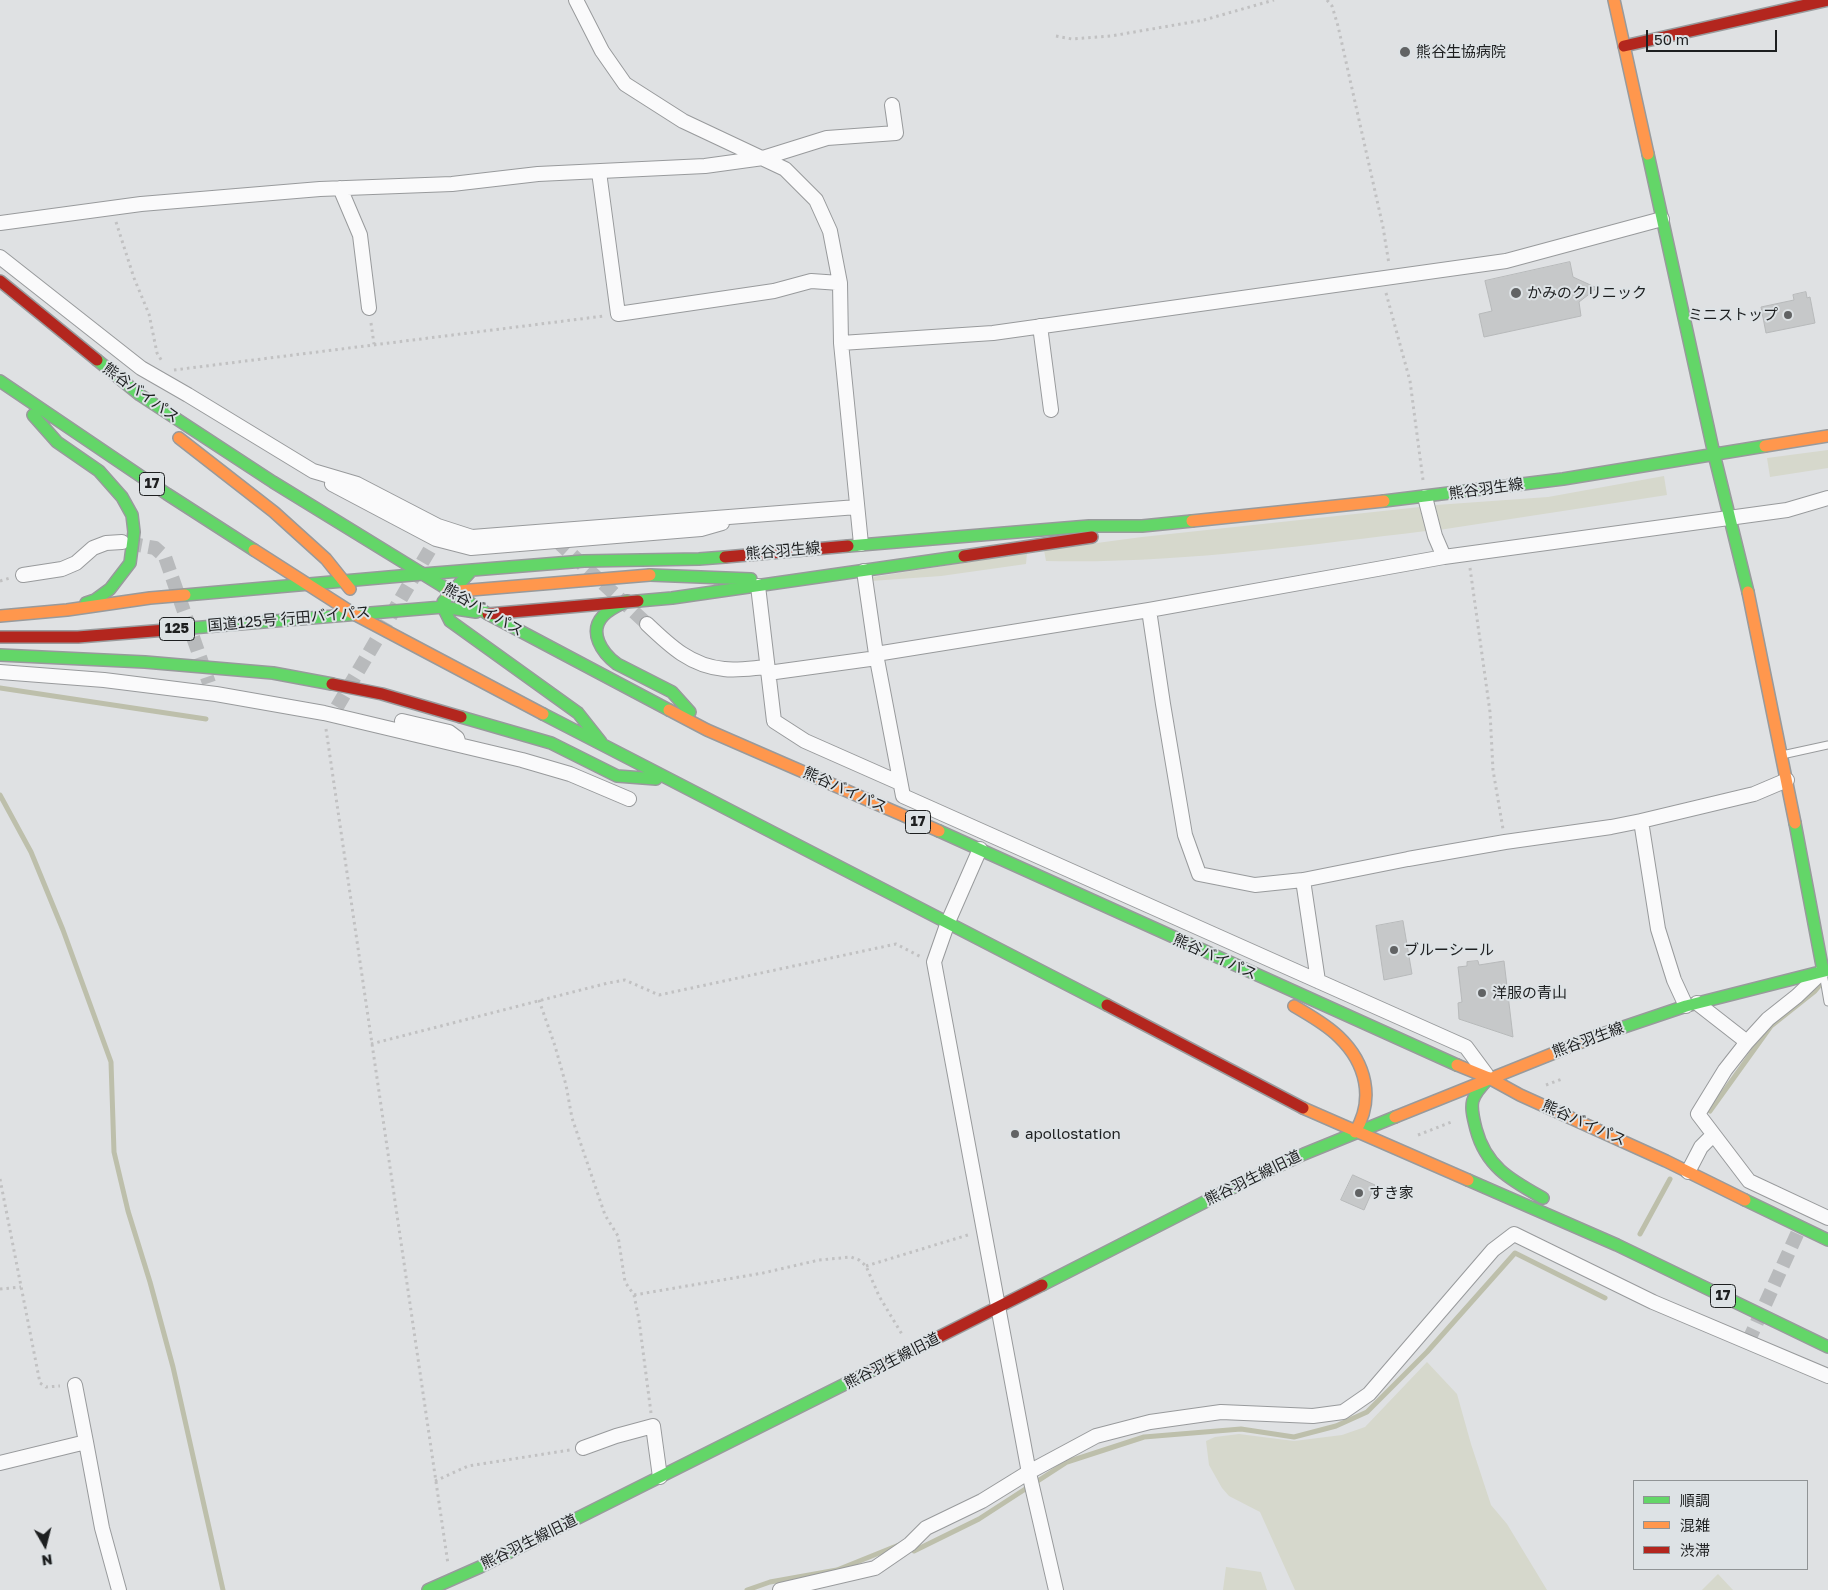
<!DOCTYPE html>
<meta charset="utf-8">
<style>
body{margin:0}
#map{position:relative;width:1828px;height:1590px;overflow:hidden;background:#dfe1e3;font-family:"Golos Text","Noto Sans JP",sans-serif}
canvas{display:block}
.legend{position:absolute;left:1633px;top:1480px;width:175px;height:90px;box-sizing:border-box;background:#dde2e5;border:1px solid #909496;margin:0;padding:6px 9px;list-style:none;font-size:15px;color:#1d1f20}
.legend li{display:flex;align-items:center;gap:10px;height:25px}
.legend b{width:25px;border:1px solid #909496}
.north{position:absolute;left:20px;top:1520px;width:50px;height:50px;-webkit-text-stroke:4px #dde2e5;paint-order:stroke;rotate:172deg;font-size:14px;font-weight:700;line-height:20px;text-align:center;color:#1d1f20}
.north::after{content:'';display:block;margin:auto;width:18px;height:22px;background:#1d1f20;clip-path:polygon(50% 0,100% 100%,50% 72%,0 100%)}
.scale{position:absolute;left:1646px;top:30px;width:131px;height:22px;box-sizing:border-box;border:2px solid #1d1f20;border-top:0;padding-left:6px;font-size:15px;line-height:18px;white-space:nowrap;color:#1d1f20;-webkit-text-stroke:4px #dde2e5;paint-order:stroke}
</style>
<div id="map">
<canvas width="1828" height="1590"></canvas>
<ul class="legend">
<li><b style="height:6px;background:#63d668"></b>順調</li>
<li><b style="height:6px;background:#ff974d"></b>混雑</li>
<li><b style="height:6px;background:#b3261e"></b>渋滞</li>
</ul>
<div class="north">N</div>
<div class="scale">50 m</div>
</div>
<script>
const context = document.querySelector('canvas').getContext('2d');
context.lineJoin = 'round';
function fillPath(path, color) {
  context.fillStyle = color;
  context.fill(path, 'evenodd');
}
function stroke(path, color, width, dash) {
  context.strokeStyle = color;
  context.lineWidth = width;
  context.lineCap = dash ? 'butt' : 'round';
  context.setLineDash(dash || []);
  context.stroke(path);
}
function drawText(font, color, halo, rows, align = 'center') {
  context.font = font + ' "Golos Text","Noto Sans JP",sans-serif';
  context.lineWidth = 4;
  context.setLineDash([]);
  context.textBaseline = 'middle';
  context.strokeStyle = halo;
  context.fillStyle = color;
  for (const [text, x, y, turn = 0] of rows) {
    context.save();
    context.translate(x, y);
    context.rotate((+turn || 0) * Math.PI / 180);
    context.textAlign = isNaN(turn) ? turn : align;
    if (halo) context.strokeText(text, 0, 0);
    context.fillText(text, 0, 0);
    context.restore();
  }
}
fillPath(new Path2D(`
 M1828 450V468L1770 477 1767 458Z
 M1664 476 1667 495 1439 530 1434 507 1436 505 1548 497Z
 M1420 507 1426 531C1300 546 1173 564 1046 561L1044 550 1142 537Z
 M1027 553 1026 564 941 576 871 581 873 577Z
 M1427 1362 1457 1394 1471 1444 1491 1505 1507 1524 1547 1590H1295L1260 1512 1229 1496 1222 1488 1209 1465 1206 1441 1215 1437 1239 1434 1294 1441 1342 1435 1365 1427Z
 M1226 1567 1261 1572 1267 1590H1223Z
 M1718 1574 1733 1590H1702Z`), '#d6d8cc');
stroke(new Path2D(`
 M0 688 206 719
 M0 795 31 852 63 930 111 1062 114 1152 128 1211 150 1282 173 1367 223 1590
 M1710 1111 1771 1026 1815 991 1825 979
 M1640 1234 1670 1179
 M911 1546 914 1551 979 1519 1067 1462 1144 1437 1241 1429 1294 1437 1336 1426 1367 1412 1427 1352 1515 1253 1605 1298
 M747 1590 770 1582 837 1570 899 1545`), '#bdbfab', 5);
const building = new Path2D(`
 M1570 262 1573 277 1597 288 1579 302 1581 316 1484 337 1479 314 1492 311 1485 281Z
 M1806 292 1807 298 1810 297 1815 323 1766 333 1761 307 1794 300 1793 295Z
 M1403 921 1412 974 1384 980 1376 926Z
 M1478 961 1479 965 1504 961 1513 1037 1459 1019 1458 1003 1462 1002 1458 967 1467 966V962Z
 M1353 1175 1375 1185 1364 1210 1341 1200Z`);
fillPath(building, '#c6c8c9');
stroke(building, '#b7b9ba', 1);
stroke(new Path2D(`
 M557 541 647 624
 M128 543 155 548 165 557 209 683
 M337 707 436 539
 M1748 1342 1803 1221`), '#b8babc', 14, [14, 7]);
const lane = new Path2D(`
 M1782 755 1828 745
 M1823 973 1828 1002`);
const street = new Path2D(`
 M576 0 602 51 625 84 683 121 785 169 816 200 830 231 840 283 841 343 861 544
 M599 172 618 314 774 291 811 281 840 283
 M340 188 360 235 369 308
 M0 223 141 204 320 189 452 184 538 174 705 166 763 158 827 138 896 133 892 105
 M0 257 141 368 188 395 313 471 357 484 438 526 472 537 857 507
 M1040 326 1051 410
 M841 343 993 333 1506 261 1662 219
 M332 484 436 539 471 548 701 529 722 523
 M1425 497 1435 536 1444 557
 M864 571 876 654 903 796 1466 1047 1486 1074
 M23 575 62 569 76 563 93 548 106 543 122 542
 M758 586 774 721 805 741 900 783
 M1149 610 1163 704 1185 835 1199 874 1255 885 1303 880 1408 859 1505 842 1611 827 1641 821
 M647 624C670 646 691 666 724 669 737 671 753 668 767 667
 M876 654 1149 610 1444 557 1787 510 1828 498
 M0 672 104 680 216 694 324 713 522 760 570 774 629 799
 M768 673 877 658
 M402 721 449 732 457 738 459 744
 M980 849 948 922 934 962 1029 1473 1056 1590
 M1303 880 1318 981
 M1822 972 1797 996 1768 1019 1747 1042 1725 1070 1698 1114 1749 1181 1828 1218
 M1697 1003 1747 1042
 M1686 1006 1674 980 1658 929 1641 821 1754 794 1787 780
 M1688 1172 1701 1147 1713 1135
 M75 1385 86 1442
 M583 1448 616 1436 653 1426 660 1477
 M0 1463 86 1442 102 1528 119 1590
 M780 1590 875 1568 910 1544 926 1528 982 1501 1029 1472 1096 1436 1150 1422 1221 1412 1313 1416 1343 1412 1369 1394 1493 1250 1514 1234 1653 1302 1828 1376`);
const fast = new Path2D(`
 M1648 154 1714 454 1748 592
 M97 360 140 395 273 482 488 614 669 710
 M0 381 167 494 254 550
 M33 415 57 442 99 471 122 497 132 515 134 532 130 563 110 589 95 600 86 603
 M1384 501 1563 479 1765 446
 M848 546 1089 526H1142L1192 521
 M471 571 443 602V607L450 621 578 713 601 742
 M423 574 584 561 699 559 725 557
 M650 575 751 579
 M185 595 423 574
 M627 601C619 605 609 609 603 616 588 632 602 653 617 664L672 692 690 712
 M638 601 672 598 964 556
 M179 629 443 607 476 612
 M0 655 145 662 273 673 332 684
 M543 714 1107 1005
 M461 717 551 743 617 776 656 779
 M1795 823 1823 971
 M939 831 1457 1065
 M1594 1037 1686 1006 1828 970
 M1489 1078C1470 1098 1469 1102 1476 1129 1486 1167 1511 1180 1543 1198
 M1468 1180 1617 1245 1828 1347
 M1745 1200 1828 1240
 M1042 1285 1234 1187 1304 1154 1395 1117
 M428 1590 480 1567 875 1369`);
const slow = new Path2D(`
 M1614 0 1648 154
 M179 438 274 512 326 559 350 589
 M1765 446 1828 436
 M1192 521 1384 501
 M254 550 354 614 543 714
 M447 592 650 575
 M1748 592 1795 823
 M0 616 67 610 150 598 185 595
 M669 710 707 730 939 831
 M1294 1006C1309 1015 1326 1024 1339 1037 1366 1063 1375 1099 1355 1132
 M1457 1065 1489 1078 1520 1095 1666 1161 1745 1200
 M1303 1108 1468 1180
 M1395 1117 1594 1037`);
const jam = new Path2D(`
 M1624 46 1828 0
 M0 281 97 360
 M964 556 1092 537
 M725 557 848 546
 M488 614 638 601
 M0 637H78L179 629
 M332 684 382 694 461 717
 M1107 1005 1303 1108
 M875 1369 1042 1285`);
stroke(lane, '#989a9c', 9);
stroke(street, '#989a9c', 16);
stroke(fast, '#989a9c', 14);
stroke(slow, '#989a9c', 14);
stroke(jam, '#989a9c', 14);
stroke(new Path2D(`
 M1327 0 1332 6 1338 26 1383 227 1389 264
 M1056 36 1072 39 1111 36 1204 20 1274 0
 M116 222 134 278 149 314 157 353 163 363
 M1386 293 1410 381 1423 480
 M371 323 374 344
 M174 370 604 316
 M1470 568 1490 712 1493 770 1503 829
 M0 581 10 578
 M326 729 448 1564
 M539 1000 555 1046 566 1085 572 1118 605 1215 618 1236 625 1282 634 1295 639 1320 651 1413
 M371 1044 608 983 625 980 659 995 896 944 921 957
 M1546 1085 1562 1079
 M1418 1135 1454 1121
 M0 1179 40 1383 46 1387 60 1386
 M866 1266 971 1234
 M0 1289 21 1287
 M634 1295 763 1273 819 1260 851 1257 859 1260 866 1266 879 1296 903 1336
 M435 1481 468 1466 570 1450`), '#c1c1c2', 3, [2.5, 4]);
stroke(lane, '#fafafb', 7);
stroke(street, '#fafafb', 14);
stroke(fast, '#63d668', 11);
stroke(slow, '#ff974d', 11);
stroke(jam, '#b3261e', 11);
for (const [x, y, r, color] of [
 [1405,52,6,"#616364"],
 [1516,293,6,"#616364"],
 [1788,315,5,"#616364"],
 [1394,950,5,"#616364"],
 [1482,993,5,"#616364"],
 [1015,1134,5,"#616364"],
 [1359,1193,5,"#616364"]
]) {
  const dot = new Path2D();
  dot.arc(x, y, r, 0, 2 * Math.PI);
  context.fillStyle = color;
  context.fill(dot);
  stroke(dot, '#dde2e5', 2);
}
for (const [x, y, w] of [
 [152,484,25],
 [177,629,35],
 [918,822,25],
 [1723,1296,25]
]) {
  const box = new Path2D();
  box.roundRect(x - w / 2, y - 11.5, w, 23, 4);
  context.fillStyle = '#dde2e5';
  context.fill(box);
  stroke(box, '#1d1f20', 1);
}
drawText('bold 14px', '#1d1f20', null, [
 ["17",152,484],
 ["125",177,629],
 ["17",918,822],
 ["17",1723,1296]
]);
drawText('15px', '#1d1f20', '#dde2e5', [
 ["熊谷生協病院",1416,52],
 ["かみのクリニック",1527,293],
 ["ミニストップ",1778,315,"right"],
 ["ブルーシール",1404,950],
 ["洋服の青山",1492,993],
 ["apollostation",1025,1134],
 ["すき家",1369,1193]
], 'left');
drawText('15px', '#1d1f20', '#dde2e5', [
 ["熊谷バイパス",141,393,36],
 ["熊谷羽生線",1486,489,-8],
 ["熊谷羽生線",783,551,-5],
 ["熊谷バイパス",483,610,30],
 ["国道125号 行田バイパス",289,619,-5],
 ["熊谷バイパス",845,790,24],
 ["熊谷バイパス",1215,957,24],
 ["熊谷羽生線",1588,1040,-20],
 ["熊谷バイパス",1584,1123,24],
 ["熊谷羽生線旧道",1253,1178,-26],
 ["熊谷羽生線旧道",892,1361,-27],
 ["熊谷羽生線旧道",529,1542,-26]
]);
</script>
